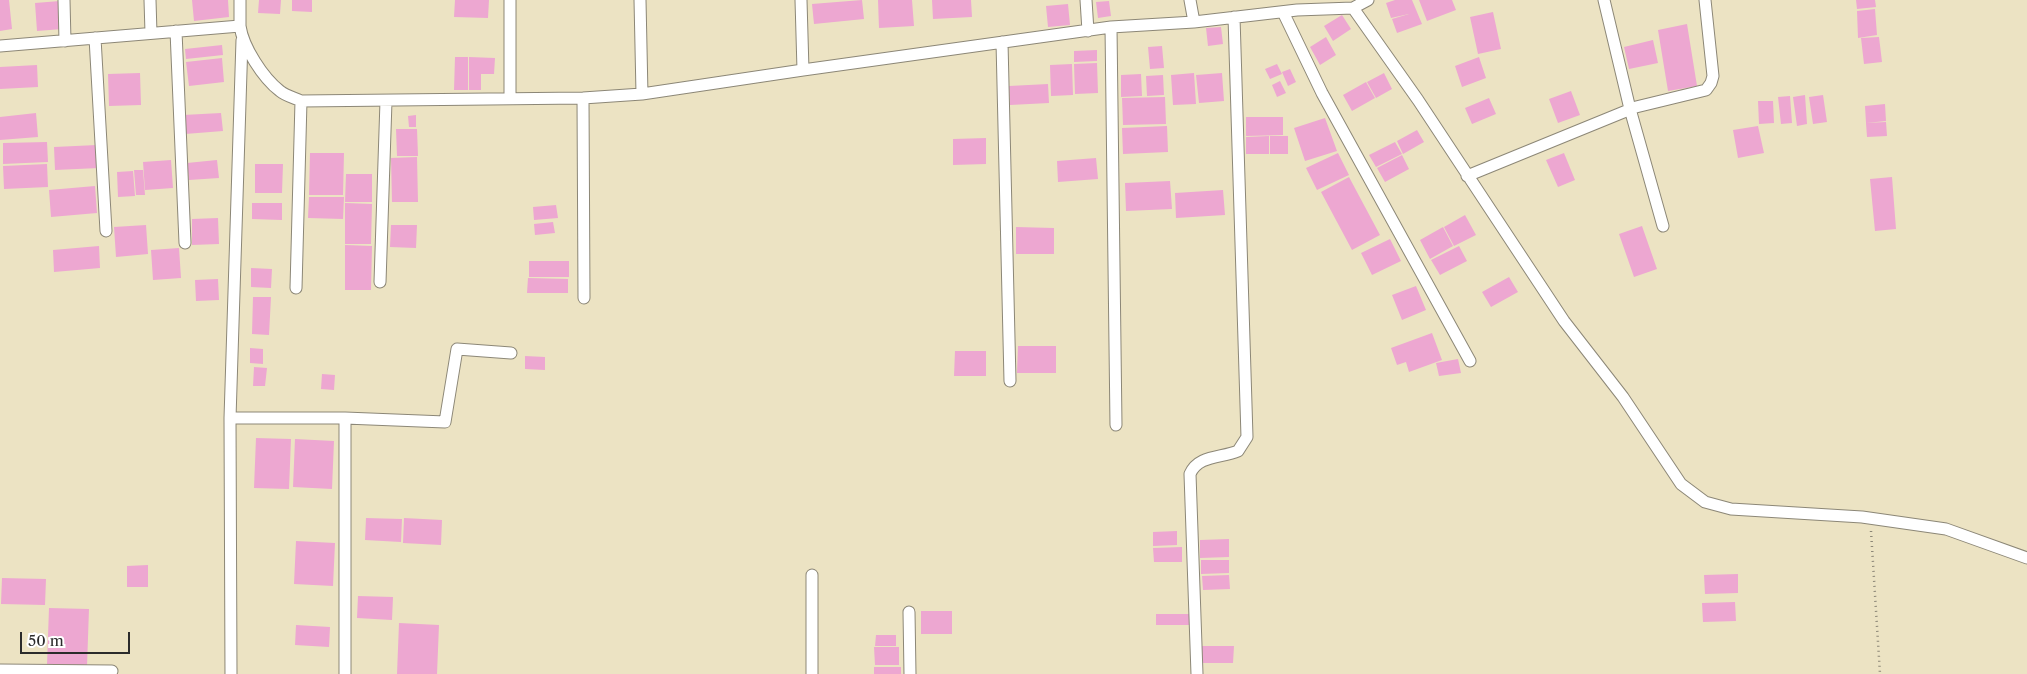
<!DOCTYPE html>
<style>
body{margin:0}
#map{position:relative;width:2027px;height:674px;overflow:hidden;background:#ece3c3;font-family:"Libre Caslon Text",serif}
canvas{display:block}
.scale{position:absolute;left:20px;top:632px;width:110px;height:22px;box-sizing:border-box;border:2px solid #2b2b2b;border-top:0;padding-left:6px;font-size:15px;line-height:18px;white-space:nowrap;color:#2b2b2b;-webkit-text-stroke:4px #fff;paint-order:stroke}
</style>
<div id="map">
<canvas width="2027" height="674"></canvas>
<div class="scale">50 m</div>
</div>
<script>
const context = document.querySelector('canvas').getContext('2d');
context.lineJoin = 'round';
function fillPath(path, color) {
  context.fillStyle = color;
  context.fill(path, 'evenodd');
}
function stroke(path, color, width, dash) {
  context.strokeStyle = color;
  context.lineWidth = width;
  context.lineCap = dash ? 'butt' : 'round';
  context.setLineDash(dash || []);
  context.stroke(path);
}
fillPath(new Path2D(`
 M0 0H9L12 29 0 31Z
 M192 0H228L229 17 194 21Z
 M259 0H281L280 14 258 13Z
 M292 0H312V12L292 11Z
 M455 0H489L488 18 454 17Z
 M862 0 864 19 814 24 812 4Z
 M878 0H912L914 26 879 28Z
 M932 0H971L972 17 933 19Z
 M1395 0H1412L1422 24 1397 33 1392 19 1409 14 1391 18 1386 3Z
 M1419 0H1452L1456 10 1427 21Z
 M1856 0H1875L1876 7 1857 9Z
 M60 1 62 29 37 31 35 3Z
 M1109 1 1111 16 1098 18 1096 2Z
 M1068 4 1070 25 1048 27 1046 6Z
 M1875 9 1877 35 1858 38 1857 11Z
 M1493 12 1501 49 1478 54 1470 17Z
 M1342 15 1351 29 1333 41 1324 26Z
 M1687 24 1697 86 1668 91 1658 30Z
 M1221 27 1223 44 1208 46 1206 28Z
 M1326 37 1336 55 1320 65 1310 47Z
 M1879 37 1882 62 1864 64 1861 38Z
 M1653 40 1658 63 1629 69 1624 47Z
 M222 45 223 55 186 59 185 49Z
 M1162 46 1164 68 1150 69 1148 47Z
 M1097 50V61L1074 62V51Z
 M455 57H468V90H454Z
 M469 57 495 58 494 74H481V90H469Z
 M1479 57 1486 78 1462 87 1455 66Z
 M222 58 224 82 189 86 186 62Z
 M1097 63 1098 93 1075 94 1074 64Z
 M1072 64 1073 95 1051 96 1050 65Z
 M1277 64 1282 74 1270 79 1265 69Z
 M37 65 38 87 0 89V67Z
 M1290 69 1296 82 1288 86 1282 72Z
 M140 73 141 105 109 106 108 74Z
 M1194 73 1196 104 1173 105 1171 75Z
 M1222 73 1224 101 1199 103 1196 75Z
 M1384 73 1392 89 1376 98 1367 82Z
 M1141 74 1142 96 1121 97V75Z
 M1163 75 1164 95 1147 96 1146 76Z
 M1280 81 1286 93 1277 97 1272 85Z
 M1366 82 1375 98 1352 111 1343 95Z
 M1048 84 1049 103 1010 105 1009 86Z
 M1571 91 1580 115 1558 123 1549 99Z
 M1805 95 1807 124 1797 126 1793 97Z
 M1823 95 1827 122 1813 124 1809 97Z
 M1790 96 1792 123 1781 124 1778 97Z
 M1165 97 1166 124 1123 125 1122 98Z
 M1489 98 1496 114 1472 124 1465 108Z
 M1758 101H1773L1774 123 1759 124Z
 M1885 104 1886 121 1866 123 1865 106Z
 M36 113 38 137 0 140V117Z
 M221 113 223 131 185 134 183 115Z
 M416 115V127H409L408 116Z
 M1246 117H1283V135L1246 136Z
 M1325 118 1337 151 1305 161 1294 128Z
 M1886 122 1887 136 1867 137 1866 123Z
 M1167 126 1168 152 1123 154 1122 128Z
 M1758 126 1764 153 1738 158 1733 130Z
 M396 129H417L418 156H397Z
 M1417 130 1424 142 1403 154 1397 141Z
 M1269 136V154H1246V137Z
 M1270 136H1288V154H1270Z
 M986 138V164L953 165V139Z
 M47 142 48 162 3 164V143Z
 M1395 142 1402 154 1376 167 1369 155Z
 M97 145 99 168 55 170 54 147Z
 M310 153H344L343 195H309Z
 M1338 153 1349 175 1317 190 1306 168Z
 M1564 153 1575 180 1558 187 1546 160Z
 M1402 155 1409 169 1385 182 1377 168Z
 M417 157 418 202H392L391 158Z
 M1096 158 1098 179 1058 182 1057 161Z
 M171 160 173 188 145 190 143 162Z
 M217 160 219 178 189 180 187 163Z
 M47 164 48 187 4 189 3 166Z
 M255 164H283L282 193H255Z
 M134 170H143L145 195H136Z
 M133 171 135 196 118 197 117 172Z
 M346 174H372V202H345Z
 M1349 177 1380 235 1352 250 1321 192Z
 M1892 177 1896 229 1875 231 1870 179Z
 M1170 181 1172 209 1126 211 1125 183Z
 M95 186 97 213 51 217 49 190Z
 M1223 190 1225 215 1176 218 1175 193Z
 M309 197H344L343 219 308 218Z
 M252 203H282V220L252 219Z
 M345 203 372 204 371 244H345Z
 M556 205 558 218 534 220 533 207Z
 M1465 215 1476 235 1454 246 1444 227Z
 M218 218 219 244 192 245V219Z
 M553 222 555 233 535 235 534 224Z
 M146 225 148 254 116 257 114 227Z
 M391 225H417L416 248 390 247Z
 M1642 226 1657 269 1634 277 1619 234Z
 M1016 227 1054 228V254H1016Z
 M1443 227 1453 246 1430 259 1420 240Z
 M1390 239 1401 261 1372 275 1361 253Z
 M345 245 372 246 371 290H345Z
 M99 246 100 268 54 272 53 250Z
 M1459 246 1467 261 1440 275 1431 260Z
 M179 248 181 278 153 280 151 250Z
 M529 261H569V277H529Z
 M251 268 272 269 271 288 251 287Z
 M1509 277 1518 292 1491 307 1482 292Z
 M528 278 568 279V293H527Z
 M218 279 219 300 196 301 195 280Z
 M1416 286 1426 310 1402 320 1392 295Z
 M253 297H271L269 335 252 334Z
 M1432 333 1442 360 1409 372 1406 362 1397 365 1391 348Z
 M1018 346H1056V373H1017Z
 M250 348 263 349V364L250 363Z
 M955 351H986V376H954Z
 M525 356 545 357V370L525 369Z
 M1458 359 1461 373 1439 376 1436 363Z
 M254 367 267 368 265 386H253Z
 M322 374 335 375 334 390 321 389Z
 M256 438 291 439 289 489 254 488Z
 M295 439 334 441 332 489 293 487Z
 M366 518 402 519 401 542 365 540Z
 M404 518 442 520 441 545 403 543Z
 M1177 531V545L1153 546V532Z
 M1229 539V557L1200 558V540Z
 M296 541 335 543 333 586 294 584Z
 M1182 547V562H1154L1153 548Z
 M1201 560H1229V573L1201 574Z
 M148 565V587H127V566Z
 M1738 574V593L1705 594 1704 575Z
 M1229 575 1230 589 1203 590 1202 576Z
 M2 578 46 579 45 605 1 604Z
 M358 596 393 597 392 620 357 618Z
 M1735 602 1736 621 1703 622 1702 603Z
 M49 608 89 609 87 666 47 665Z
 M921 611H952V634H921Z
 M1156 614H1190V625H1156Z
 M399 623 439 625 437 674H397Z
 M296 625 330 627 329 647 295 645Z
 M876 635H896V646H875Z
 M1202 646H1234L1233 663H1202Z
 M874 647H899V665H875Z
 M874 667H901V674H874Z`), '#eda7d1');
const minor = new Path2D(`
 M64 0 65 41
 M150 0 151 33
 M640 0 642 94
 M801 0 803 70
 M1086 0 1088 31
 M1190 0 1194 22
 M1604 0 1630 109 1663 226
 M1353 8 1368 0
 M1283 12 1322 93 1470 361
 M240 26V0
 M1111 27 1116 425
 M176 31 185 243
 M95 38 106 231
 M1002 42 1010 381
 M0 46 240 26C243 47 263 78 280 91 286 96 295 98 301 101L583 98 642 94 803 70 1111 27 1194 22 1297 10 1353 8 1418 100 1564 321 1623 397 1681 484 1705 502 1731 509 1862 517 1946 529 2027 558
 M583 98 584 298
 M510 99V0
 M1467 176 1636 107 1706 90 1711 83 1713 76 1705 0
 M380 282 386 101
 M296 288 301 101
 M230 418H345L445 422 457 349 511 353
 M812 575V674
 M909 612 910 674
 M0 670 112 671
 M231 674 230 418 242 40
 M345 674V418
 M1197 674 1190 474C1198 455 1221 458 1238 451L1247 437 1234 17`);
stroke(minor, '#8c8777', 13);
stroke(new Path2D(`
 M1871 531 1880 674`), '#8c8777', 2.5, [1, 4]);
stroke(minor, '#fff', 11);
</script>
